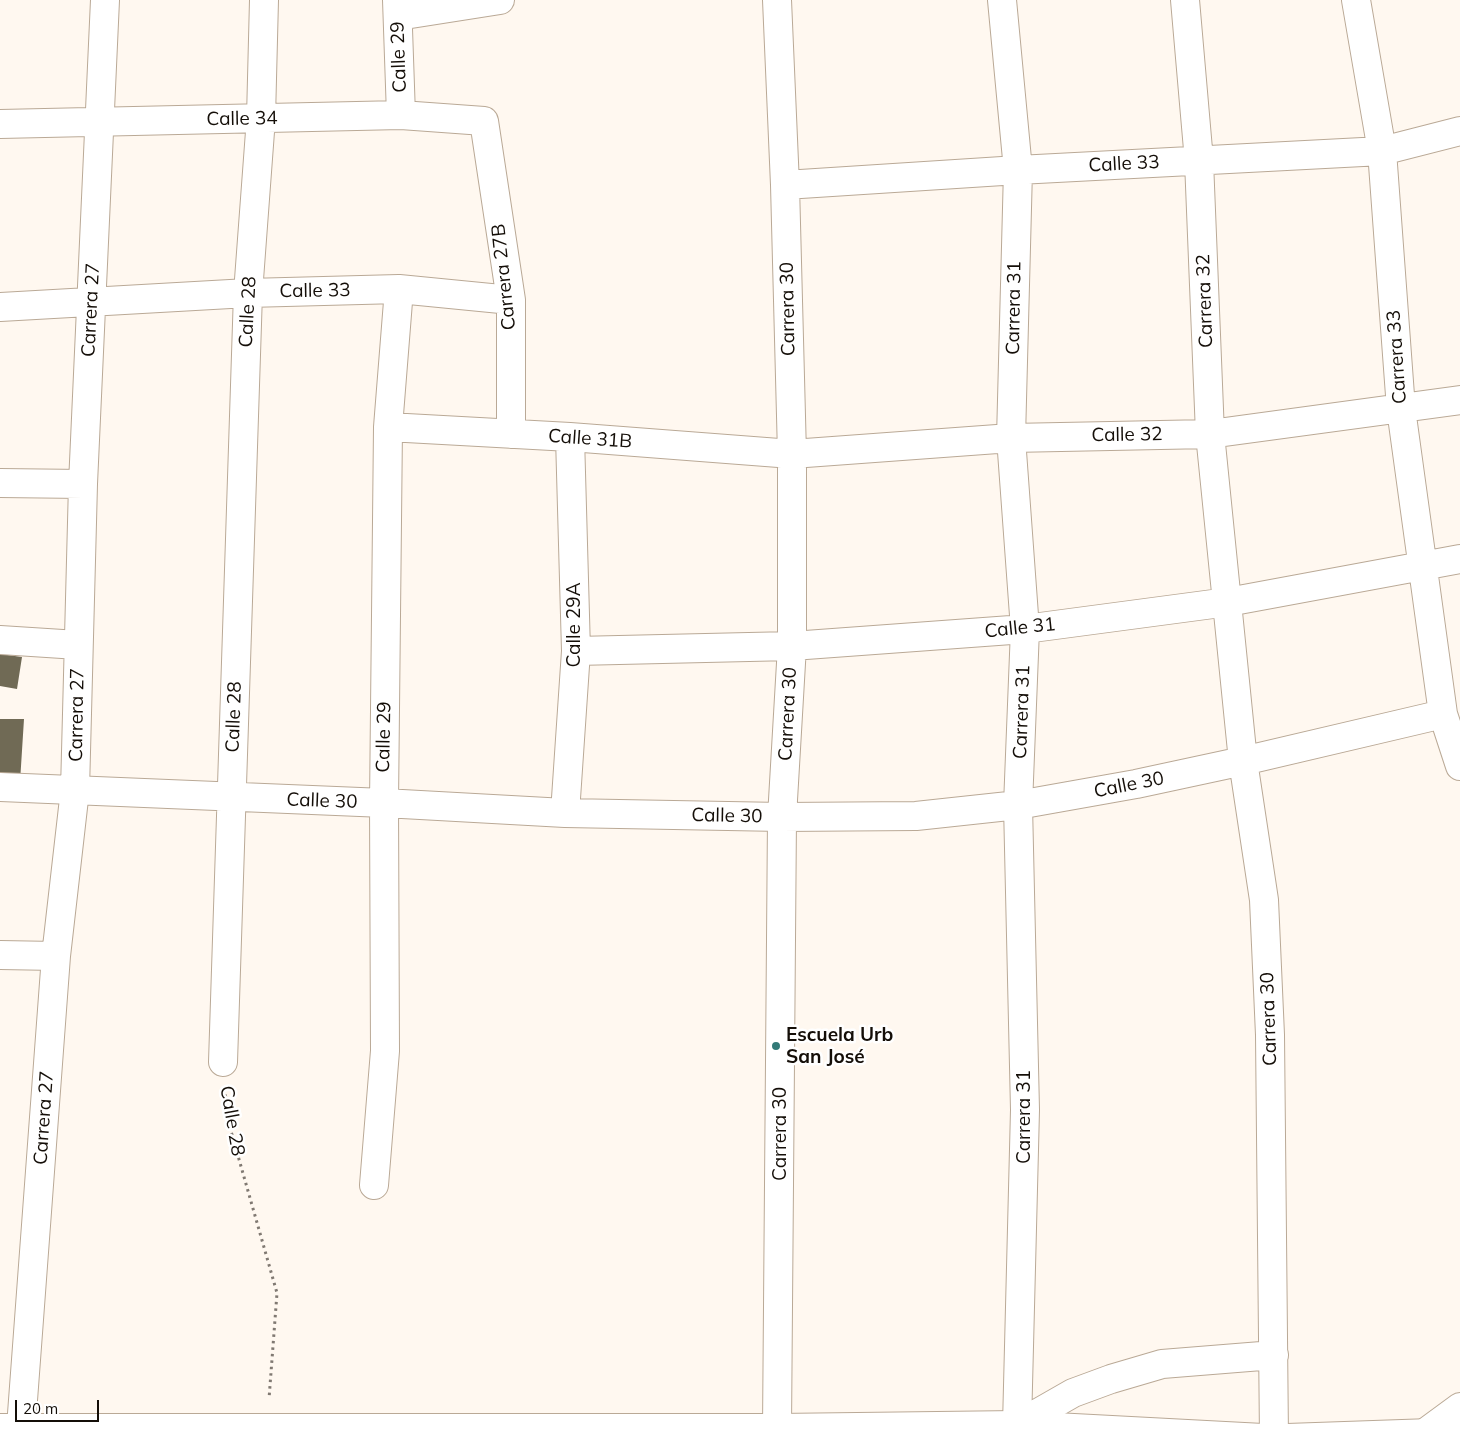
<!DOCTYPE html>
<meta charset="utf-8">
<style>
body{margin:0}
#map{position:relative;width:1460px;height:1438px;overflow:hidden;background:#fff8f0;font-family:Mulish,sans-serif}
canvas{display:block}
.scale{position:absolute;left:15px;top:1400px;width:84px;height:22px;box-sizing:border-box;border:2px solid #140e08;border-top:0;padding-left:6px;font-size:15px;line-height:18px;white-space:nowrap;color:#140e08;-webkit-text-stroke:4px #fff;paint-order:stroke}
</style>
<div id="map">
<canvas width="1460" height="1438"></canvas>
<div class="scale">20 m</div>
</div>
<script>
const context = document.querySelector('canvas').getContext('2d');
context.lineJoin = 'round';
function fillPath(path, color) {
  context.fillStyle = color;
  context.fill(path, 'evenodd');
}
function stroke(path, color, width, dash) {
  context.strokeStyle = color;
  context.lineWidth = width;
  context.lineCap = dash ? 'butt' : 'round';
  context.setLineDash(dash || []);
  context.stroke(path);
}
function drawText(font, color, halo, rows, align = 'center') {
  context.font = font + ' Mulish,sans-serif';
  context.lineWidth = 5;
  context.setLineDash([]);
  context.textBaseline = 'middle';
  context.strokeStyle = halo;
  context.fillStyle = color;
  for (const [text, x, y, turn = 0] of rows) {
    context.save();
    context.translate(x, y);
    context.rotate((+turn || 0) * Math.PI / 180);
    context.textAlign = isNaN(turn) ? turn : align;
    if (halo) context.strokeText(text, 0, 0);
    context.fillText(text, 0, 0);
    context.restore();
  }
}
fillPath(new Path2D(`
 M0 654 22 657 17 689 0 686Z
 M0 719H24L20 782 0 781Z`), '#706a55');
const minor = new Path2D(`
 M397 0 401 115
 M777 0 785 185 792 454V646L782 817 777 1428
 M1002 0 1018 170 1011 438 1025 629 1018 805 1025 1110 1017 1425
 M1185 0 1199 161 1210 434 1243 761 1264 900 1270 1035 1274 1438
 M1356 0 1382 151 1401 409 1443 714 1460 766
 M398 16 500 0
 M0 124 401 115 484 121 511 300V434
 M785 185 1018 170 1382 151 1460 131
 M0 307 248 293 399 289 511 300
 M388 427 570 437 792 454 1011 438 1210 434 1460 400
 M0 483 83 484
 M0 640 78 645
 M576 651 792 646 1025 629 1228 602 1460 559
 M0 787 384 803 565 813 782 817 916 816 1018 805 1136 784 1243 761 1443 714
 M565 813 576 651 570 437
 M0 955 56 956
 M223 1062 248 293 261 118 264 0
 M374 1185 385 1051 384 803 388 427 399 289
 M1017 1425 1073 1393 1111 1379 1162 1364 1274 1355
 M21 1427 56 956 75 790 83 484 105 0
 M1426 1432 1460 1407`);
const major = new Path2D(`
 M0 1428H777L1017 1425 1263 1438
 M1287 1438 1460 1432`);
stroke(minor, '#baa996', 30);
stroke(major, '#baa996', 30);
stroke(new Path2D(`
 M225 1088 227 1117 277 1293 269 1399`), '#807972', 3, [2.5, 4]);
stroke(minor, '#fff', 28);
stroke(major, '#fff', 28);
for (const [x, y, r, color] of [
 [776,1046,5,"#327a77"]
]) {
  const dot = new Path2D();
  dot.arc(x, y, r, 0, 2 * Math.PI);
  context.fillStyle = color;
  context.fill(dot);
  stroke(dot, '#fff', 2);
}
drawText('19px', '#140e08', '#fff', [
 ["Calle 29",399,57,-92],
 ["Calle 34",242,119,-1],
 ["Calle 33",1124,164,-3],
 ["Carrera 27B",504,277,-96],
 ["Calle 33",315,291,-1],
 ["Carrera 32",1205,301,-92],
 ["Carrera 31",1014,308,-89],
 ["Carrera 30",788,309,-91],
 ["Carrera 27",91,310,-87],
 ["Calle 28",248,312,-87],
 ["Carrera 33",1397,357,-94],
 ["Calle 32",1127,435,-1],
 ["Calle 31B",590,439,4],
 ["Calle 29A",574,625,-90],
 ["Calle 31",1020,628,-6],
 ["Carrera 31",1022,712,-88],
 ["Carrera 30",788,714,-87],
 ["Carrera 27",77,715,-89],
 ["Calle 28",234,717,-88],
 ["Calle 29",384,737,-89],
 ["Calle 30",1129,785,-11],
 ["Calle 30",322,801,2],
 ["Calle 30",727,816,1],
 ["Carrera 30",1269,1019,-92],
 ["Carrera 31",1024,1117,-90],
 ["Carrera 27",44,1118,-86],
 ["Calle 28",232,1121,80],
 ["Carrera 30",780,1134,-90]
]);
drawText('bold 19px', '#140e08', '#fff', [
 ["Escuela Urb",786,1035],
 ["San José",786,1057]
], 'left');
</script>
